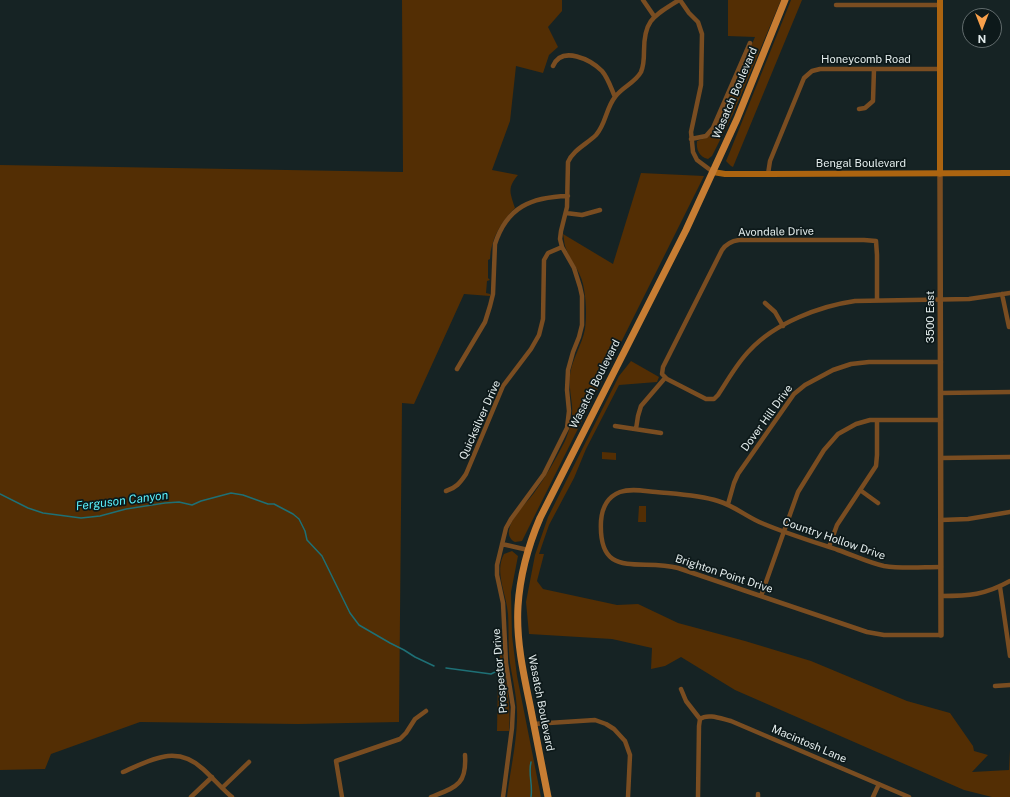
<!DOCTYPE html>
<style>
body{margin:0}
#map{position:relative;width:1010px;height:797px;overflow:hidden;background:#162324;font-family:"Public Sans",sans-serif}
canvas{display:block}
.north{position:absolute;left:962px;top:8px;width:40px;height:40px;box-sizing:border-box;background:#0d191a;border:1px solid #636d6e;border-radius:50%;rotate:180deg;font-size:11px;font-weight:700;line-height:16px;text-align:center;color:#e3ecec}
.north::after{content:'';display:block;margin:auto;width:14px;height:18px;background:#f8a04b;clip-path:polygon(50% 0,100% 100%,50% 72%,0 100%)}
</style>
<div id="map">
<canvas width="1010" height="797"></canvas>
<div class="north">N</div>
</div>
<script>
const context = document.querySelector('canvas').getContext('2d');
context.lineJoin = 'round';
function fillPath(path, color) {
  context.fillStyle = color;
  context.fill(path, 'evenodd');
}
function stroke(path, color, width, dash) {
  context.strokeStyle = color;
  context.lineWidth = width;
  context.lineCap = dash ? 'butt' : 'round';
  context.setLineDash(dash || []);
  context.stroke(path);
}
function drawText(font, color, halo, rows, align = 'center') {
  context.font = font + ' "Public Sans",sans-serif';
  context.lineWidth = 3.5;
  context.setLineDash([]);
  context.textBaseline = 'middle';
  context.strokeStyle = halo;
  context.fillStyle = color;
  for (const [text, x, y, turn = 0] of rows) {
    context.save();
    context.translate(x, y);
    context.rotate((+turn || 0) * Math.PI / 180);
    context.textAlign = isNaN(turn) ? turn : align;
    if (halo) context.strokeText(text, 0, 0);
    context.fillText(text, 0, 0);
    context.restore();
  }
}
fillPath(new Path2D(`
 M402 0H562V11L548 27 558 47 549 55 543 73 516 66 510 121 492 170 518 175C507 188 510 192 515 208 501 222 491 238 490 259L488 260V278L490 280 487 281 486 293 490 294V296L464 294 414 404 402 403 399 722 298 724 140 722 51 754 45 769 0 770V165L403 172Z
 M728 0H781L733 114 712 156 708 159C699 157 696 149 697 141L705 138 714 131 755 37 728 36Z
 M791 0H802L733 167 731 166 726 161 729 154Z
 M641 173 704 176 522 541 515 542C511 540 508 536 509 530 512 515 525 505 534 493 546 476 556 459 565 441 570 429 573 418 572 405 571 396 569 385 570 375 572 359 582 345 585 329 587 316 586 297 583 284 580 270 569 259 565 246 564 242 564 238 563 234L613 264Z
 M631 361 659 377 657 382 619 385 586 449 574 478 549 525 539 554H544L537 581 543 589 617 605 638 604 678 623 745 641 811 661 907 701 950 713 973 746 974 751 988 755 972 772 1009 770 1010 750V797H992L964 790 735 690 681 657 665 666 651 669 652 648 612 639 529 634 526 602 535 555 548 517 619 376Z
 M602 452 616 453V460L602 459Z
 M639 506H646V522H638Z
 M512 551 518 556 511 592 512 636 517 676 541 797H507C510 772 516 746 517 721 518 701 513 682 510 663 508 647 509 630 508 614 507 595 494 572 504 554Z
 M501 642C503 672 512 701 509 731H497L498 679Z`), '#532e04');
stroke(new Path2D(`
 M0 494 28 508 43 513 81 518 100 516 126 509 165 503 179 502 192 505 201 501 231 493 243 495 268 504H274L293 514 299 519 305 531 307 540 322 556 350 613 359 625 390 643 404 650 415 657 434 666
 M446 668 491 674 495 672 501 662
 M531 762C528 774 533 784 531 797`), '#1e7076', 1.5);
stroke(new Path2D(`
 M643 0 654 16
 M680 0 689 13 698 22 702 34 701 85 691 132 693 152 697 160 713 172
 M836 5H940
 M553 66C562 45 591 60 602 71 608 78 611 88 615 97
 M859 109 865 108 873 101 874 69
 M691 139 706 136 713 128 750 43
 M768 174 770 161 804 78 812 71 820 69H939
 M566 213 582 215 600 210
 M1002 294 1009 327
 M877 300V255L876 241 864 240H739C732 241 726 244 722 250L663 367 662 374 667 379 706 399H714L718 395C728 380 737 363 750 350 775 323 820 306 855 301L969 299 1010 293
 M765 303 775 312 783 326
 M457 369 485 322 490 306 493 294 495 244C507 207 531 197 568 196
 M941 393 1010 392
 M615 426 661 433
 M636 429 638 416 641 406 665 378
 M941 458 1010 457
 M860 490 878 503
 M446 491C456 488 460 483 466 474L503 386 531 349 539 335 543 319 544 260 548 253 562 247
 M728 504 734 483 738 474 794 394 805 385 833 370 851 364 869 362H941
 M941 520 968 519 1010 512
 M502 544 528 550
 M829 547 837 525 876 466 877 455V420
 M1000 587 1010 656
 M761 596 798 492 824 450 838 434 856 424 870 420H941
 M941 596C969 596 985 595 1010 581
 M941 635H884L867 632 678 568C639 558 598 581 601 521 602 508 607 497 620 492 631 488 644 491 656 492 676 494 699 495 718 501 735 506 748 518 764 524 788 534 814 542 838 550 853 555 869 563 884 566 902 569 923 567 941 567
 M995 686 1010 685
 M681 689 686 701 700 719
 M700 719C708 713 722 719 731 721L909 797
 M533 724 595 720 606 724 614 729 625 741 630 755 628 797
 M123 772C151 760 176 744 203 769 213 778 222 789 232 797
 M222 788 249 762
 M758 794V797
 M191 797 212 777
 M342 797 336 761 400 739 406 733 415 719 426 711
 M431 797C456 787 467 785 465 755
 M503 797 512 728 513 707 506 663 503 603 497 575V565L506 528 511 519 544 474 567 428 569 411 567 390 568 370 573 352 579 337 582 325V296L580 287 574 268 562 247 560 239 561 231 567 207 568 162C573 150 587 144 596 135 606 124 606 108 615 97 622 87 635 83 641 72 644 65 644 58 644 51 644 19 654 16 679 0
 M698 797 699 726 700 719
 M873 797 879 784`), '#7a4d21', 4.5);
stroke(new Path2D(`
 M940 174 941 635`), '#7a4d21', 5.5);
stroke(new Path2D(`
 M940 0V174
 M713 172 725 174H768L1010 173`), '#ac6410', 6);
stroke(new Path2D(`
 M548 797C542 766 536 736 530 705 523 672 516 639 518 606 520 575 528 546 540 518L686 230 737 119 785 0`), '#c77d33', 7);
drawText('11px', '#e3ecec', '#0d191a', [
 ["Honeycomb Road",866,60],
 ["Wasatch Boulevard",735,93,-67],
 ["Bengal Boulevard",861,164],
 ["Avondale Drive",776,232,-1],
 ["3500 East",931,317,-90],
 ["Wasatch Boulevard",595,384,-63],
 ["Dover Hill Drive",767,418,-54],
 ["Quicksilver Drive",480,420,-66],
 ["Country Hollow Drive",834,539,19],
 ["Brighton Point Drive",724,574,18],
 ["Prospector Drive",500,671,-95],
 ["Wasatch Boulevard",541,703,79],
 ["Macintosh Lane",809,744,23]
]);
drawText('italic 12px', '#59eefa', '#0d191a', [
 ["Ferguson Canyon",122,501,-7]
]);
</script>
